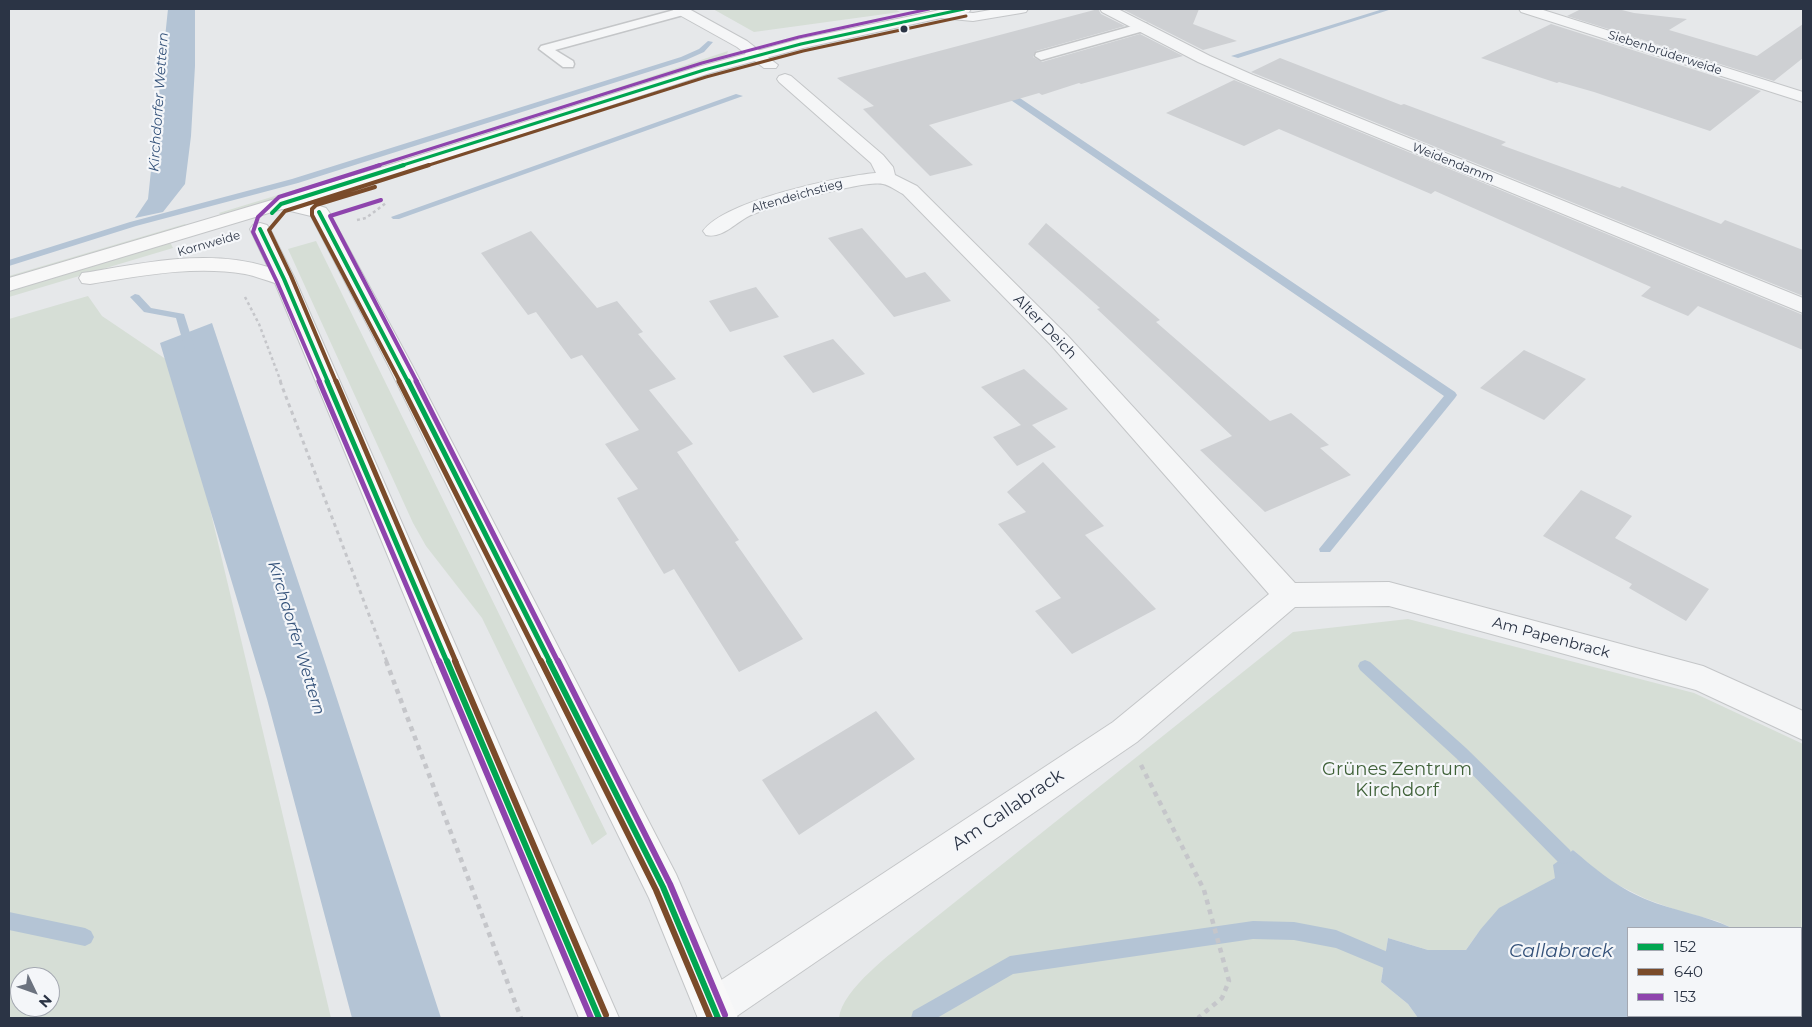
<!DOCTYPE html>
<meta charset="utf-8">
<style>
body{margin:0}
#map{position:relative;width:1812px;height:1027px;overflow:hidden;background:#e6e8ea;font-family:Montserrat,sans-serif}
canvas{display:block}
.frame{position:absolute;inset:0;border:10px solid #2b3445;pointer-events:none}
.legend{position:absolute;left:1627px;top:927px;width:175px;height:90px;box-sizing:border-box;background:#f4f6f9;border:1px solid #a4a8b1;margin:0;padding:6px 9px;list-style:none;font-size:15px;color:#2b3445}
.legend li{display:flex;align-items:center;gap:10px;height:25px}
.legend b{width:25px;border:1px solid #a4a8b1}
.north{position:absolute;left:10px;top:967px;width:50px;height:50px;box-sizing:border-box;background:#f4f6f9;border:1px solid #a4a8b1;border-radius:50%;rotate:132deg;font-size:14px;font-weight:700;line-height:20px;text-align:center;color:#2b3445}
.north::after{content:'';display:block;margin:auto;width:18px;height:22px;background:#6c737f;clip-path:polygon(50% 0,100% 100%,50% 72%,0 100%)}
</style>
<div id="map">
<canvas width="1812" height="1027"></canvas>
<div class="frame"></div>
<ul class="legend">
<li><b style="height:6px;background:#00a651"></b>152</li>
<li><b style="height:6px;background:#7a4b2a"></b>640</li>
<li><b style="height:6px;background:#8e44ad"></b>153</li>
</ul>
<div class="north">N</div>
</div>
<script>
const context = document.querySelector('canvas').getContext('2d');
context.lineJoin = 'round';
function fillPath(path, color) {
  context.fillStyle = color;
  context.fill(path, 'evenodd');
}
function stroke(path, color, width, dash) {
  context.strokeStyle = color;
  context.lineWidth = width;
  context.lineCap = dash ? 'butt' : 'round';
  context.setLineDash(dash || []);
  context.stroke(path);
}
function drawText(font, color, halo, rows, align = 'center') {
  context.font = font + ' Montserrat,sans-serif';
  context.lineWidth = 4.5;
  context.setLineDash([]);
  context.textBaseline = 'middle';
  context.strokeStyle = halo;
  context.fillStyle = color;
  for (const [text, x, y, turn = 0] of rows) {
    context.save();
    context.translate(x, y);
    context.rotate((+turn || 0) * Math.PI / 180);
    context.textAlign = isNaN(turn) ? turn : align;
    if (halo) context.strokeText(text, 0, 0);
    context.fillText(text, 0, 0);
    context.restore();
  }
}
fillPath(new Path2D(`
 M713 9H895L900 12 754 32Z
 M728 51 727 54 710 61 382 166 380 164 490 130Z
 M324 181 326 183 221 215 219 213Z
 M185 224 186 225 9 279V276Z
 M316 241 607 834 592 845 482 618 426 546 413 523 288 249Z
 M170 242 173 248 9 297V291Z
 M88 296 102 316 176 366 331 1018H9V319ZM20 977H50V1007H20Z
 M1408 619 1694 693 1803 744V969L1801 967V928H1732L1717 921 1679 911 1646 899 1608 880 1573 850 1555 878 1528 894 1480 930 1466 950H1428L1388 938 1381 982 1408 1004 1418 1018H839C842 989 893 952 915 934L1293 632Z`), '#d6ded6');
fillPath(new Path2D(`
 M168 9H195V66L191 136 185 184 163 212 135 218 148 199Z
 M212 323 326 665 441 1018H352L267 699 160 343Z
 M1573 850C1598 871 1615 886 1645 899 1674 911 1705 915 1732 928H1628V1016H1801V967L1803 969V1018H1418L1408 1004 1381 982 1388 938 1428 950H1466L1480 930 1499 908 1555 878 1553 865Z`), '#b4c4d5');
fillPath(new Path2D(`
 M1383 9H1392L1238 58 1231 56Z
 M708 41 713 42 704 52 686 60 298 183 136 226 9 266V260L130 222 292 179 681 57 699 49Z
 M999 88H1005L1455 392 1457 395 1455 398 1330 552H1320L1319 549 1444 396 999 92Z
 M736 94 743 96 399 219H393L391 217Z
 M135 294 139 295 151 308 184 314 195 349 194 351 190 352 185 349 176 318 144 312 130 297Z
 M1365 660 1370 662 1466 748 1570 850 1572 856 1570 862 1564 864 1558 862 1456 758 1360 670 1358 666 1360 662Z
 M9 912 85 928 91 931 94 937 91 943 85 946 9 930Z
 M1253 921 1294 922 1336 930 1390 953 1393 959 1390 965 1384 968 1336 948 1294 940 1253 939 1013 974 937 1018H911L913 1011 1010 956Z`), '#b4c4d5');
fillPath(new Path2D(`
 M1098 9 1101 14 1125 26 1036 51 1033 57 1042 62 1140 34 1183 56 1081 84 1079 83 1042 95 1039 93 929 125 973 165 930 176 863 109 874 106 837 78Z
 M1122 9H1199L1193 24 1237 41 1203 50Z
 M1581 9H1618L1634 13 1687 19 1669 30 1757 56 1803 24V58L1774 81 1567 16Z
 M1551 24 1761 91 1710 131 1594 92 1559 82 1557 83 1481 58Z
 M1280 58 1401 105 1404 104 1506 142 1501 145 1620 188 1622 186 1721 224 1725 220 1803 250V296L1251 72Z
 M1234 80 1803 315V350L1698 306 1688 316 1641 296 1651 287 1435 191 1431 194 1279 129 1244 146 1166 113Z
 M1046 223 1160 320 1156 322 1270 421 1291 413 1329 445 1320 448 1351 475 1265 512 1200 450 1232 436 1097 309 1100 308 1028 244Z
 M862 228 906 278 925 272 951 301 894 317 828 238Z
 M531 231 597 308 617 301 643 332 638 334 676 379 649 390 693 444 677 452 739 540 735 542 803 639 739 672 674 569 664 574 617 498 638 489 605 444 639 430 582 355 571 359 536 312 528 315 481 253Z
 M756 287 779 317 730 332 709 301Z
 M833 339 865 374 813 393 783 356Z
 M1524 350 1586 379 1544 420 1480 388Z
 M1024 369 1068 409 1032 425 1056 447 1017 466 993 437 1021 425 981 387Z
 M1043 462 1104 526 1085 535 1156 609 1072 654 1035 611 1061 598 998 524 1026 512 1007 492Z
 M1581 490 1632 516 1615 538 1709 589 1686 621 1629 588 1632 584 1543 536Z
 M876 711 915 759 799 835 762 780Z`), '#ced0d3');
const lane = new Path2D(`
 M678 9H687L689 11 687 14 555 50 573 61 574 64 573 67H563L539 49 541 46Z
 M1143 23 1147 24 1149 27 1147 30 1041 60 1035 56 1036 53Z`);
const street = new Path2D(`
 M672 9H689L747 41 778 65 776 68H764L737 47 674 12Z
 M996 9H1028L1026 12 1021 13 973 21 941 18 936 17 934 14 936 11 941 10 973 13Z
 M1100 9H1118L1210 56 1253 75 1803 298V313L1241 81 1198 62 1102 12Z
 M1519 9H1540L1803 92V102L1521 12Z
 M785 74 791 76 883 155 893 167 895 175 917 186 1067 335 1295 583 1389 582 1703 666 1803 711V740L1696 690 1389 606 1295 607 1137 742 734 1018H698L694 1008 700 994 1113 722 1269 594 1051 345 903 194C897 191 889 185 883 184 863 180 770 207 749 216 735 223 722 239 706 235L703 231C724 201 839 176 876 173L871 163 779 82 777 79 779 76Z`);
const secondary = new Path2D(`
 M945 9H971L969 12 964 13 803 48 710 73 397 175 307 202 326 208 329 212 412 365 676 874 738 1018H698L649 898 388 365 311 216 282 209 9 291V278L383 167 698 67 801 39Z
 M260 223 267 225 270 229 295 279 619 1018H579L275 283C265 280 255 276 245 274 194 265 140 276 90 284L82 283 79 278 82 273 90 272C148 262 210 249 268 267L250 229 253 225Z`);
stroke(lane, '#c4c6c8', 3);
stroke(street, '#c4c6c8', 2);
stroke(secondary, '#c4c6c8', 2);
stroke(new Path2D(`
 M357 220 366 218 386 203
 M245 297 259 324 281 382`), '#c5c6ca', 2.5, [3, 3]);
stroke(new Path2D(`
 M280 381 387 662`), '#c5c6ca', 3, [4, 4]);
stroke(new Path2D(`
 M386 661 521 1018
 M1141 765 1204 890 1229 981 1222 998 1198 1018`), '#c5c6ca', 4.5, [5, 5]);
fillPath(lane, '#f5f6f7');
fillPath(street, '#f5f6f7');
fillPath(secondary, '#f8f8f8');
stroke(new Path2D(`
 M400 166 704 70 801 44 964 9`), '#00a651', 3);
stroke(new Path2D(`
 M319 212 408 382
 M272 213 281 204 404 165
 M260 229 284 279 328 382`), '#00a651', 4);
stroke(new Path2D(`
 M327 381 447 662
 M408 381 550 662`), '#00a651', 5);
stroke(new Path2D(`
 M447 661 599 1018
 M549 661 663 887 718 1018`), '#00a651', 6);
stroke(new Path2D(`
 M426 166 706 77 803 51 966 16`), '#7a4b2a', 3);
stroke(new Path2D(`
 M375 187 316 205 312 209V215L400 382
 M336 382 291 276 269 230 285 211 429 165`), '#7a4b2a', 4);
stroke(new Path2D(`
 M336 381 456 662
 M399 381 541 662`), '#7a4b2a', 5);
stroke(new Path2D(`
 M455 661 606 1015
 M541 661 656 890 710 1018`), '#7a4b2a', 6);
stroke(new Path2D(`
 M376 166 702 63 799 37 929 9`), '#8e44ad', 3);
stroke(new Path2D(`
 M381 200 330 216 417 382
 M320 382 277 282 253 232 258 217 279 197 380 165`), '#8e44ad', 4);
stroke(new Path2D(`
 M319 381 439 662
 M416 381 558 662`), '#8e44ad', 5);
stroke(new Path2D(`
 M439 661 591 1018
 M558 661 670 884 725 1015`), '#8e44ad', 6);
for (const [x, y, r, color] of [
 [904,29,4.5,"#2b3445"]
]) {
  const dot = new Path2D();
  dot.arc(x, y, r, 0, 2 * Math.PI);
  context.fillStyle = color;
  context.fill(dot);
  stroke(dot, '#f4f6f9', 2);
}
drawText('12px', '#2b3445', '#f4f6f9', [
 ["Siebenbrüderweide",1665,53,18],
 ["Weidendamm",1453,163,22],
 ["Altendeichstieg",797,196,-16],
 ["Kornweide",209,244,-16]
]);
drawText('italic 14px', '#34527a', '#f4f6f9', [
 ["Kirchdorfer Wettern",159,102,-86]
]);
drawText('15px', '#2b3445', '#f4f6f9', [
 ["Alter Deich",1045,327,46],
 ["Am Papenbrack",1551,638,15]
]);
drawText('italic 16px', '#34527a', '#f4f6f9', [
 ["Kirchdorfer Wettern",296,638,73]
]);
drawText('18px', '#3f6138', '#f4f6f9', [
 ["Grünes Zentrum",1397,770],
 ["Kirchdorf",1397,791]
]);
drawText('18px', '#2b3445', '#f4f6f9', [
 ["Am Callabrack",1008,810,-34]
]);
drawText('italic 19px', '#34527a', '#f4f6f9', [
 ["Callabrack",1561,951]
]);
</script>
